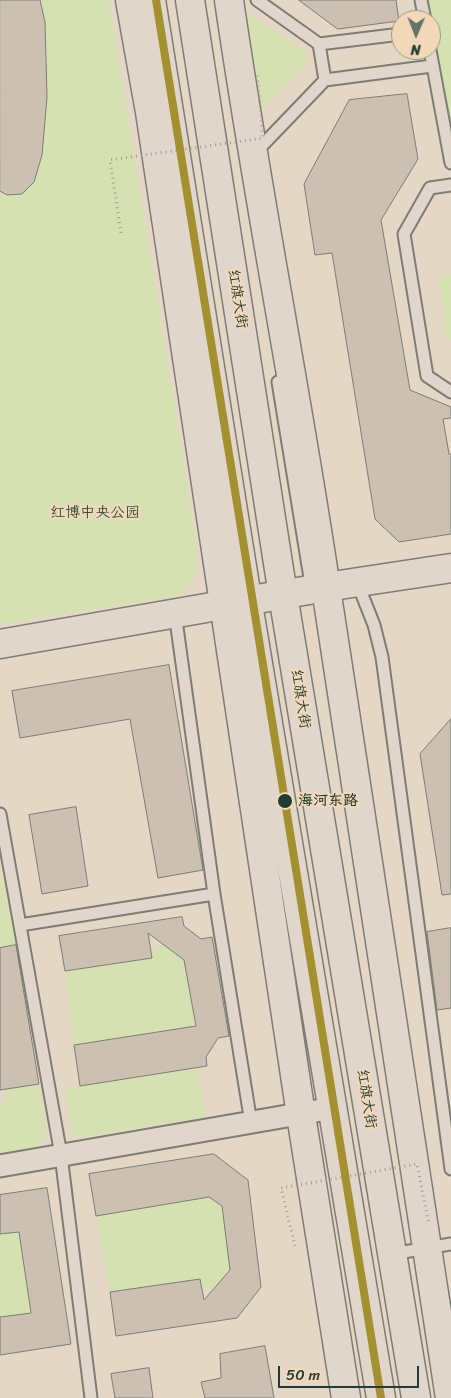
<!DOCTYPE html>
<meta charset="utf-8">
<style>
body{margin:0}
#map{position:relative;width:451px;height:1398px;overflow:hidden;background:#e5d7c6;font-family:Sriracha,sans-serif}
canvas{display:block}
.north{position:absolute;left:391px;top:10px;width:50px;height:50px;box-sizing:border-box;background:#f2d8b9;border:1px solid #9e9a84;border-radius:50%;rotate:181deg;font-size:14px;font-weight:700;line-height:20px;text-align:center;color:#1f3d34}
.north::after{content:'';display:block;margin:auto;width:18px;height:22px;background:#647367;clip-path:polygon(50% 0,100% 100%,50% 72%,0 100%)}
.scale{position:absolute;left:278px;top:1366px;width:141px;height:22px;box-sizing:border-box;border:2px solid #1f3d34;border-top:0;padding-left:6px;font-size:15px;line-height:18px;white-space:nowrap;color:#1f3d34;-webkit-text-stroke:4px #f2d8b9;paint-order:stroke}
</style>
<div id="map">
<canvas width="451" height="1398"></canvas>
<div class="north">N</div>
<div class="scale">50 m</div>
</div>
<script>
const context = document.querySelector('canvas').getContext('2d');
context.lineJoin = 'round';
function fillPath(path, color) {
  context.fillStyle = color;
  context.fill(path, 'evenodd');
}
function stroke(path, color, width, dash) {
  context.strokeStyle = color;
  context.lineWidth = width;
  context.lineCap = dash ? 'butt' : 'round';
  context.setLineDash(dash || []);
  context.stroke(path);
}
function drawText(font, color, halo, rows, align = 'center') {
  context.font = font + ' Sriracha,"LXGW WenKai TC",sans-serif';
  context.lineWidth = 4;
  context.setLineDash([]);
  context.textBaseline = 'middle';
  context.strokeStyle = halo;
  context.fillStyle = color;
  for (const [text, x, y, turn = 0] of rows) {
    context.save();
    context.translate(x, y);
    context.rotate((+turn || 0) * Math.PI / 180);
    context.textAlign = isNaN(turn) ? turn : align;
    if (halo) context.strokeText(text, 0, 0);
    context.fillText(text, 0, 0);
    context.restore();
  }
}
fillPath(new Path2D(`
 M0 0H109L198 553 194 578 179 596 0 624Z
 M428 0H451V125Z
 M228 2 307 52 308 62 246 125Z
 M451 274V339L447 340 439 276Z
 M0 869 16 945 0 948Z
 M165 946 184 960 195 1020 183 1040 172 1030 74 1045 65 971 152 958 151 948Z
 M198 1067 206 1117 81 1138 73 1135 65 1089Z
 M39 1084 47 1134 36 1149 0 1155V1101L8 1099 4 1090Z
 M200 1190 222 1206 230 1271 215 1287 202 1289 200 1279 110 1292 96 1216 190 1200Z
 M19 1232 31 1313 0 1317V1234Z`), '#d6e1b2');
const building = new Path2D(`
 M0 0H40L45 22 47 97 42 155 34 182 22 194 7 195 0 191Z
 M299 0H396L399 21 338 29Z
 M407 94 418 159 381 220 410 390 451 407V418L443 419 449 454H451V534L399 542 375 519 332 253 315 255 304 184 349 100Z
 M169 665 203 870 158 878 130 719 20 738 12 691Z
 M451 719V894L442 895 420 754Z
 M76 807 88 886 42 894 29 815Z
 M182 917 184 926 201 939 212 937 229 1036 218 1038 206 1057 207 1066 80 1086 74 1045 196 1026 184 960 148 933 152 958 65 971 59 936Z
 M451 928V1008L437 1010 427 932Z
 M16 945 39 1084 0 1090V948Z
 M214 1154 248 1180 261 1287 237 1318 116 1336 110 1292 200 1279 204 1300 230 1270 222 1206 209 1197 96 1216 89 1174Z
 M47 1188 71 1344 0 1355V1317L31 1313 19 1232 0 1234V1195Z
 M265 1346 274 1398H205L201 1382 221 1378 220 1354Z
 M149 1368 153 1398H115L111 1374Z`);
fillPath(building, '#cbc0b1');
stroke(building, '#7e7d74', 1);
const lane = new Path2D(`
 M257 0 319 44
 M421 0 425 20
 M401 34 319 44 325 80 432 66
 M430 50 451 163
 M255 153 325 80
 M451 185 430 188 404 234 427 376 451 392
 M278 382 312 590
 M357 582 374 625 382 657 451 1169
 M175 613 214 894 251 1123
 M0 814 61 1155 91 1398
 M20 925 214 894
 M392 1254 451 1244`);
const street = new Path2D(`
 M0 1166 333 1108`);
const secondary = new Path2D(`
 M0 644 326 587 451 568`);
const primary = new Path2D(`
 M130 0 150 112 301 1115 346 1398
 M151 0 248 604 381 1398
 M190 0 283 595 416 1398
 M229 0C257 195 296 388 325 582 366 854 407 1126 450 1398`);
stroke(lane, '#7e7d74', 15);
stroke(street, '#7e7d74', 25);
stroke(secondary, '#7e7d74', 31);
stroke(primary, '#7e7d74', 31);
stroke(lane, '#e0d6cb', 11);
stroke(street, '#e0d6cb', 21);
stroke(secondary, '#e0d6cb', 28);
stroke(primary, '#e0d6cb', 28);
stroke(new Path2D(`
 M121 233 110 160 263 138 257 72
 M295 1246 281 1188 417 1164 429 1225`), '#a29e95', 3, [1, 4]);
stroke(new Path2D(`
 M156 0 381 1398`), '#a5902f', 8);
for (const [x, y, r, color] of [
 [285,801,8,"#1f3d34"]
]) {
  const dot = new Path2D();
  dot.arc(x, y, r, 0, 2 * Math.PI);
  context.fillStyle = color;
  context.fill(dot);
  stroke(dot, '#f2d8b9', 2);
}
drawText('15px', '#1f3d34', '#f2d8b9', [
 ["红旗大街",237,299,81],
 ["红旗大街",300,699,81],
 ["红旗大街",366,1099,81]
]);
drawText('15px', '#304e3f', '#f2d8b9', [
 ["红博中央公园",95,513]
]);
drawText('bold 15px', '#1f3d34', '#f2d8b9', [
 ["海河东路",298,801]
], 'left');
</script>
